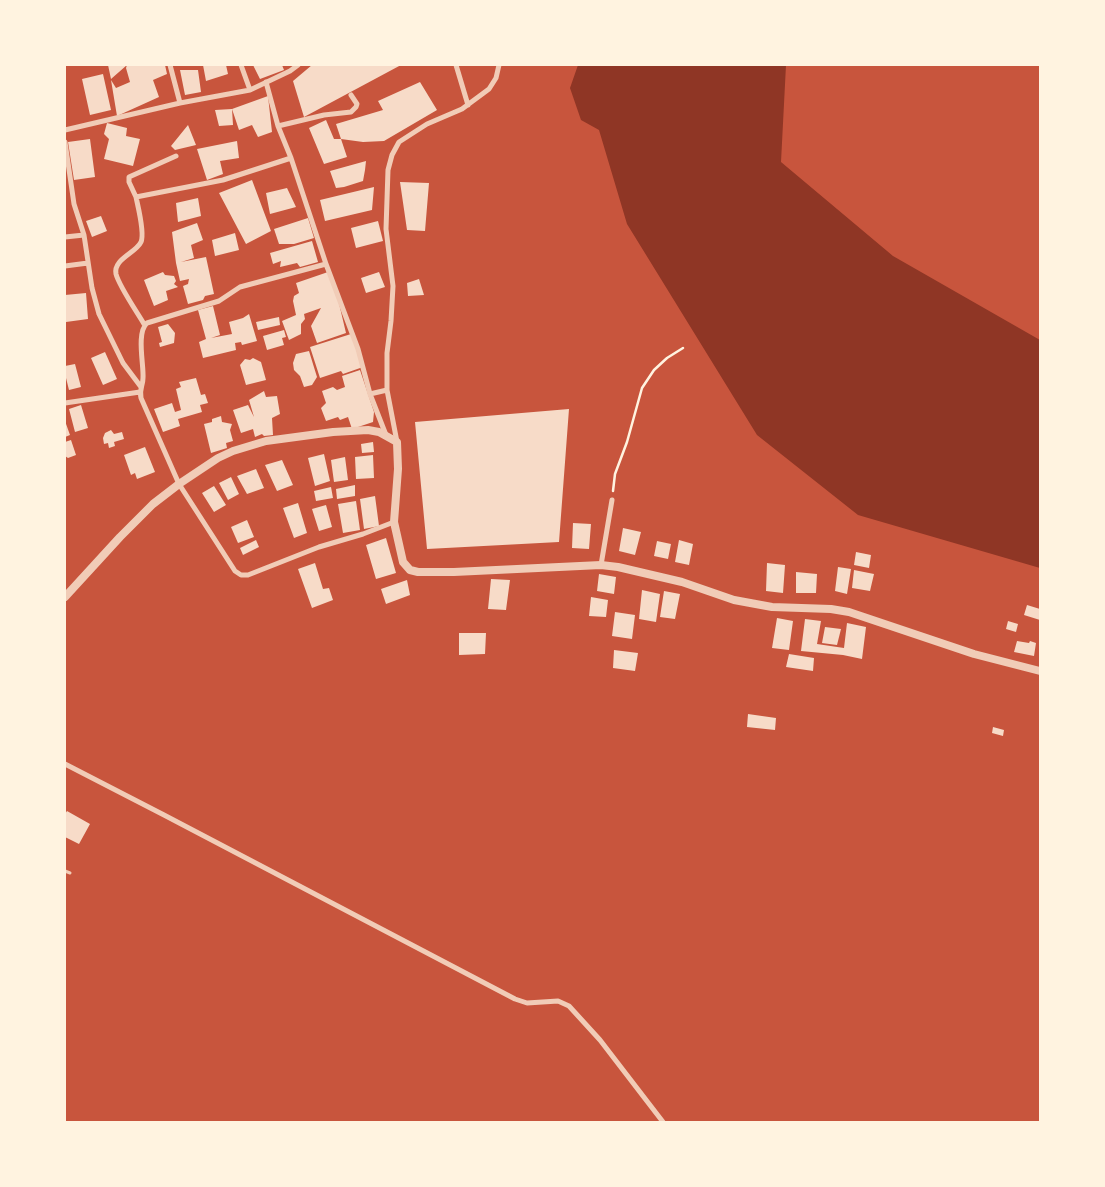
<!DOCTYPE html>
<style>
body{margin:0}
#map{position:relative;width:1105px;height:1187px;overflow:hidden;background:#c8553d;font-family:Inter,sans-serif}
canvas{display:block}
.frame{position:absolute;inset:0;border:66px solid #fff3e0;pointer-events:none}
</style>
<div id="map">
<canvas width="1105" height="1187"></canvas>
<div class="frame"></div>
</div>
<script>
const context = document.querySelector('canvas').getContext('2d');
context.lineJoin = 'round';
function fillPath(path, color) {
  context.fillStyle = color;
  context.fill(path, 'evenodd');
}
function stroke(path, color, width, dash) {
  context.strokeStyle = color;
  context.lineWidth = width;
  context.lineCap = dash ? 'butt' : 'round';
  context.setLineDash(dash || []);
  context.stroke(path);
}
fillPath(new Path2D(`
 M578 65H786L781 162 893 256 1040 340V568L858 515 757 435 627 224 599 130 581 120 570 88Z`), '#8f3625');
fillPath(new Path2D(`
 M108 65H165L167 74 153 80 159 97 117 116 111 80 116 88 130 82 126 68 127 65 111 79Z
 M203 65H226L228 74 206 81Z
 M253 65H282L284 70 260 79Z
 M312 65H401L304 117 293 81Z
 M180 70H198L201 92 185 95Z
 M103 74 111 110 90 115 82 79Z
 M420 82 437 110 384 141 363 142 341 139 336 124 383 110 378 101Z
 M268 96 272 132 258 137 252 125 239 130 232 109Z
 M232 109 233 125 219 126 215 110Z
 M326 120 334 139H341L347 157 324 164 309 128Z
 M107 123 127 128 126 136 140 139 133 166 104 159 109 139 104 134Z
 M188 125 196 145 175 150 171 146Z
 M90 139 95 177 74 180 68 142Z
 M237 141 239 158 220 161 223 174 207 180 197 149Z
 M366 161 365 170 363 181 344 187 336 188 330 171Z
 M252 180 271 231 246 244 219 193Z
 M400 182 429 183 425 231 407 230Z
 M374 187 372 210 325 221 320 200Z
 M287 188 296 207 270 214 266 193Z
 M198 198 201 216 178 222 176 203Z
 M101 216 107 231 92 237 86 221Z
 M308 218 314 238 294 244H279L274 229Z
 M378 221 383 241 356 248 351 228Z
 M197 223 203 240 191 245 194 258 181 262 206 257 214 294 205 296 203 300 188 304 183 286 188 284 189 279 180 281 176 263 172 232Z
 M235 233 239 250 215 256 212 240Z
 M312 241 318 262 300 267 297 263 280 267 281 261 273 264 270 253Z
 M163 272 165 275 174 276 176 281 174 284 178 287 166 291 168 300 154 306 144 280Z
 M328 272 337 295 346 333 317 343 311 326 321 308 304 314 305 319 301 324V334L289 340 282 321 296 315 293 301 294 296 299 293 296 283Z
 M379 272 385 287 366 293 361 278Z
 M419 279 424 295 408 296 407 283Z
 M86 293 88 319 66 322 65 295Z
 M213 306 220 335 211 338 232 334 229 322 243 318 249 314 257 341 242 345 241 342 235 343 236 350 203 358 199 342 206 339 198 310Z
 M279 317 280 325 258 330 256 322Z
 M168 324 175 333 174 343 160 347 159 343 162 342 158 327Z
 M284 330 286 337 282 338 284 345 267 350 263 336Z
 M351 334 363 367 343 374 341 371 320 378 310 347Z
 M309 351 317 377 312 385 304 387 300 376 294 370 293 363 296 354Z
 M105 352 117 379 103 385 91 358Z
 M253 358 261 362 266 380 246 385 240 365 245 359 250 360Z
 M75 364 81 387 69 390 65 374V366Z
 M360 370 374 412 373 422 352 429 348 417 340 420 338 417 326 421 321 408 326 403 322 391 333 387 337 390 345 387 342 376Z
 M196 378 201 395 205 394 208 403 200 405 202 412 178 419 180 426 163 432 154 409 172 403 175 412 181 410 176 389 181 387 179 382Z
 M264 391 266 397 277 396 280 414 272 418 273 435 264 436 262 434 255 437 253 429 241 433 233 410 248 405 254 417 249 400Z
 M81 405 88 428 75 432 69 409Z
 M569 409 559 542 427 549 415 422Z
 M221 416 222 422 232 424 230 430 233 441 226 443 227 448 211 453 204 424 212 422V419Z
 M65 421 70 435 65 437Z
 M111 430 114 434 122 432 124 439 114 442 115 446 109 448 108 443 104 444 103 438 105 433Z
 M71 440 76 455 68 458 65 456V442Z
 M373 442 374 452 362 453 361 444Z
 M145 447 155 472 137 479 135 473 131 475 124 455Z
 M324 454 330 481 315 486 308 458Z
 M373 455 374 478 356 479 355 457Z
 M345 457 348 480 334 482 331 460Z
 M282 460 293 485 277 491 265 465Z
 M256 469 264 488 247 494 237 476Z
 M231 477 239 494 228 500 219 483Z
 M355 485V496L337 499 336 489Z
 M214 486 226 505 214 512 202 493Z
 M331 487 333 498 316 501 314 491Z
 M375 496 379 526 364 529 360 499Z
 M356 501 360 530 343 533 338 504Z
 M298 503 307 533 294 538 283 508Z
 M326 505 332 527 319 531 312 509Z
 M247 520 254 537 238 543 231 527Z
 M573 523 591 524 589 549 572 548Z
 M623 528 641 532 635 555 619 551Z
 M386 538 396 573 376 579 366 545Z
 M256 540 259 547 243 555 240 548Z
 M679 540 693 544 689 565 675 562Z
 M657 541 671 544 668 559 654 556Z
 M856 552 871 555 869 568 854 565Z
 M315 563 323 589 329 588 333 600 312 608 298 569Z
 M767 563 785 565 783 593 766 591Z
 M838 567 851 569 847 594 835 591Z
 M854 570 874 574 870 591 852 588Z
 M796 572 817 574 816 593H796Z
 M599 574 616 577 614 594 597 591Z
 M491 579 510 580 506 610 488 609Z
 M407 580 410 595 386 604 381 589Z
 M642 590 660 594 656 622 639 619Z
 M664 591 680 594 675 619 660 617Z
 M591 597 608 600 606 617 589 616Z
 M1027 605 1040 609V620L1024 615Z
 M615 612 635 615 632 639 612 636Z
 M777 618 793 621 789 650 772 648Z
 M805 619 821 621 817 644 844 648 847 623 866 627 862 659 843 655 801 651Z
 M1008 621 1018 624 1016 632 1006 629Z
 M825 627 841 629 837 645 822 643Z
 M459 633H486L485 654 459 655Z
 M1017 641 1029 643 1030 641 1036 643 1034 656 1014 652Z
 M614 650 638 653 635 671 613 668Z
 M789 654 814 658 813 671 786 667Z
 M748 714 776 718 775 730 747 727Z
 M993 727 1004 730 1003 736 992 733Z
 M67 811 90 824 79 844 65 837V814Z`), '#f7dbc8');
stroke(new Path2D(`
 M613 491 615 474 627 442 642 388 654 370 667 358 683 348`), '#fff3e0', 2.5);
stroke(new Path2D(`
 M65 871 70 873`), '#f1ccb7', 3);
stroke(new Path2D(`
 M170 65 180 103
 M241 65 250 90
 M456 65 468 105
 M266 82 278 126 291 158 326 264
 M278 126 324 115 351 112 356 107 357 104 351 95
 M65 130 180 103 250 90 290 71 298 65
 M65 142 74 204 84 235 92 288 99 314 123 363 141 387
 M136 197 129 182V177L176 156
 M65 237 84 235
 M65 266 88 263
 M144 324C137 312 119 286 116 274 113 259 136 253 141 242 145 233 138 207 136 197L223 180 291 158
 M387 390 370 394 358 349 326 264 240 287 219 301 147 323C136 333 144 365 143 378 143 386 139 389 141 398L179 484 235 571 241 575H248L319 547 363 534 394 522
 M370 394 386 435
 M65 403 140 392
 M397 442 387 390V353L391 321 393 286 386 229 388 170 392 155 399 142 427 124 462 109 489 89 496 78 499 65
 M601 565 612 500
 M65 764 164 815 515 999 527 1003 558 1001 569 1006 600 1040 663 1122`), '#f1ccb7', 5);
stroke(new Path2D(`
 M65 597 120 537 153 504 179 484 218 458 233 451 266 441 333 432 368 430 379 432 397 442 398 469 394 522 403 562 410 570 418 572H454L601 565 618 567 682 582 734 600 772 607 831 609 849 612 974 654 1040 671`), '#f1ccb7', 8);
</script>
